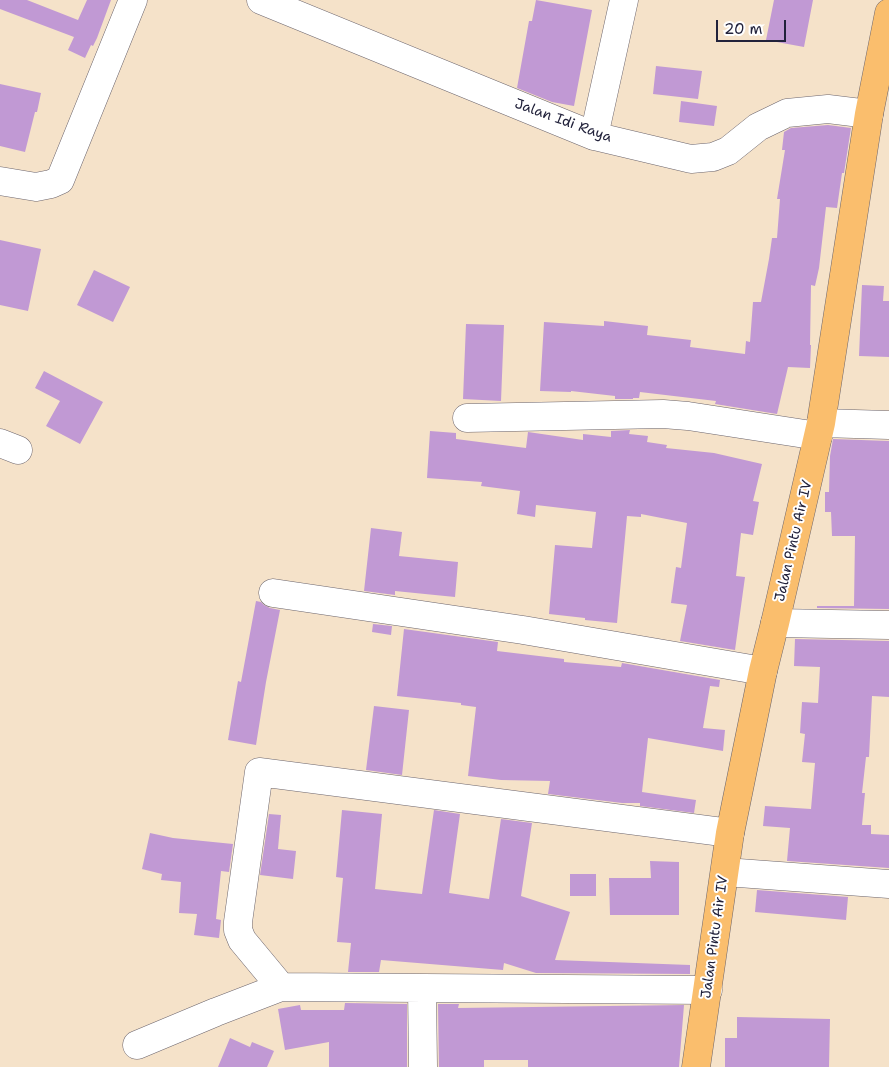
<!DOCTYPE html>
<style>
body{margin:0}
#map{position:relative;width:889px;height:1067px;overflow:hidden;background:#f5e2c9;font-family:"Shantell Sans",sans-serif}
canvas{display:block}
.scale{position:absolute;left:716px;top:20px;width:70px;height:22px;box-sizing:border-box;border:2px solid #22223b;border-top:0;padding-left:6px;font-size:15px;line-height:18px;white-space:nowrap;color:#22223b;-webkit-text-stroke:4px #fff;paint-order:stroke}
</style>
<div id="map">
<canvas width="889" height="1067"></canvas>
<div class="scale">20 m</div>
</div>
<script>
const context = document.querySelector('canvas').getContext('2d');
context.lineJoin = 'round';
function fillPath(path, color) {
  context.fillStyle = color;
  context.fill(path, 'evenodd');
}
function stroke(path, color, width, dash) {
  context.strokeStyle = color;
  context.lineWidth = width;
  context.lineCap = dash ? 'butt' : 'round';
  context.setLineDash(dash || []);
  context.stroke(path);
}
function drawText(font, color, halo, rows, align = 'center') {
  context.font = font + ' "Shantell Sans",sans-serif';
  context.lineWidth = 4;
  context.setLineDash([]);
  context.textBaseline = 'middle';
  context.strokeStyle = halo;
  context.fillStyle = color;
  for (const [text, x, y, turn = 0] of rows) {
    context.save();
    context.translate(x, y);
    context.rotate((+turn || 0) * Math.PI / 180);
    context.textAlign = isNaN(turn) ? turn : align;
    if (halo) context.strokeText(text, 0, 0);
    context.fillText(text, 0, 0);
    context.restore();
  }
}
fillPath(new Path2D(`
 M0 0H27L78 20 87 0H111L97 38 93 46 91 45 85 58 68 50 74 37 0 9Z
 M536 0 592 10 574 106 552 102 517 88 529 21H532Z
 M774 0H813L804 47 766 40Z
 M656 66 702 71 698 99 653 94Z
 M0 84 41 93 37 112H35L25 152 0 146Z
 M681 101 717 106 714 126 679 122Z
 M828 125 851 128 844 173H842L837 208 826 207 819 268 815 286 811 285 810 345H811L810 368 788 367 777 414 715 404 716 401 640 392 639 398H633V399H615V396L571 391V392L540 391 544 322 604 326V321L648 326 647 335 691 340 690 347 745 354 746 341 750 342 753 302H761L769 259 772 238H777L780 199H777L785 150H782L784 132 791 128Z
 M0 240 41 249 28 311 0 305Z
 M94 270 130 287 113 322 77 305Z
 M862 285 884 286 883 301H889V357L859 356Z
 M466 324 504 325 501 401 463 399Z
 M44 371 103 402 80 444 46 426 60 401 35 388Z
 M630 430 629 434 648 436 647 442 667 445 666 448 714 453 762 464 753 501 759 502 753 535 741 533 736 576 745 577 735 650 680 641 687 605 671 603 676 567 681 568 687 523 641 514V517L627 516 617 623 585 620V618L549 614 555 545 592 548 596 512 536 505 535 517 517 514 520 491 481 486 482 482 427 478 430 431 456 433V439L526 448 528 432 583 440V434L611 437V431Z
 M833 439 889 441V609L817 608V606H854L855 536H832L831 512H825V492H829L830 456Z
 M371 528 402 532 399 556 458 562 455 597 395 591V595L364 591Z
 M256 601 261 602 264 605 270 608 280 610 266 682 256 745 228 740 238 681 241 682Z
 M373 624 392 626 391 635 372 632Z
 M404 629 498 642 497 651 564 659V662L621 667 622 663 720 680 719 687 710 686 703 728 725 730 723 751 648 738 642 792 696 800 694 813 640 806V803H622L548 794 550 781 501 780 468 776 476 707 461 705V703L397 696Z
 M795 639 889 641V697L872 696 869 757H866L862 793H865L862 825H871V834L889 835V868L787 861 790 828 763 826 765 806 811 809 815 763 802 762 805 734 800 733 802 702 818 703 820 667 794 666Z
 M374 706 409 710 402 775 366 770Z
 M342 810 382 814 375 889 422 894 434 810 460 814 449 893 489 899 501 819 532 823 521 896 570 912 555 960 690 965V974L536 973 504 963 503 970 381 960 379 972H348L351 943 337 942 343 878 336 877Z
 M269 814 281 815 278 849 296 851 293 879 260 875Z
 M150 833 173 838 233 844 229 872 221 871 216 919 221 920 219 938 194 935 197 914 179 913 181 882 161 880 162 874 142 869Z
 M650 861 679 862V915H610L609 878H651Z
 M570 874H596V896H570Z
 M757 890 848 897 846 920 755 912Z
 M345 1003 407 1004V1067H329V1042L285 1050 278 1009 300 1005 301 1010H344Z
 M438 1004H459L458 1008 684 1005 679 1067H528V1060H484V1067H439Z
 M737 1017 830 1019 829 1067H725V1038H737Z
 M230 1038 250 1047 252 1042 274 1051 267 1067H218Z`), '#c199d4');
const minor = new Path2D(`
 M261 0 594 136 691 159 713 157 728 151 758 127 787 113 828 109 869 114
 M594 136 624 0
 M0 181 36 187 51 184 60 180 133 0
 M467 418 663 414 688 416 818 436
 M821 423 889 425
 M0 443 18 450
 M273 593 523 630 763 671
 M775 623 889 625
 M725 872 889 884
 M281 987 242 940 238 930V922L259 772 730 833
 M422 988 423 1067
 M137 1045 216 1012 281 987 708 990`);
const major = new Path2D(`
 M696 1067 730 833 763 671 775 623 821 423 869 114 889 13`);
stroke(minor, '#6c656d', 29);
stroke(major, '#6c656d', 29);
stroke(minor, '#fff', 28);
stroke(major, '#fabe6d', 28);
drawText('14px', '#22223b', '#fff', [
 ["Jalan Idi Raya",563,121,20],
 ["Jalan Pintu Air IV",794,541,-77],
 ["Jalan Pintu Air IV",715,937,-82]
]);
</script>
